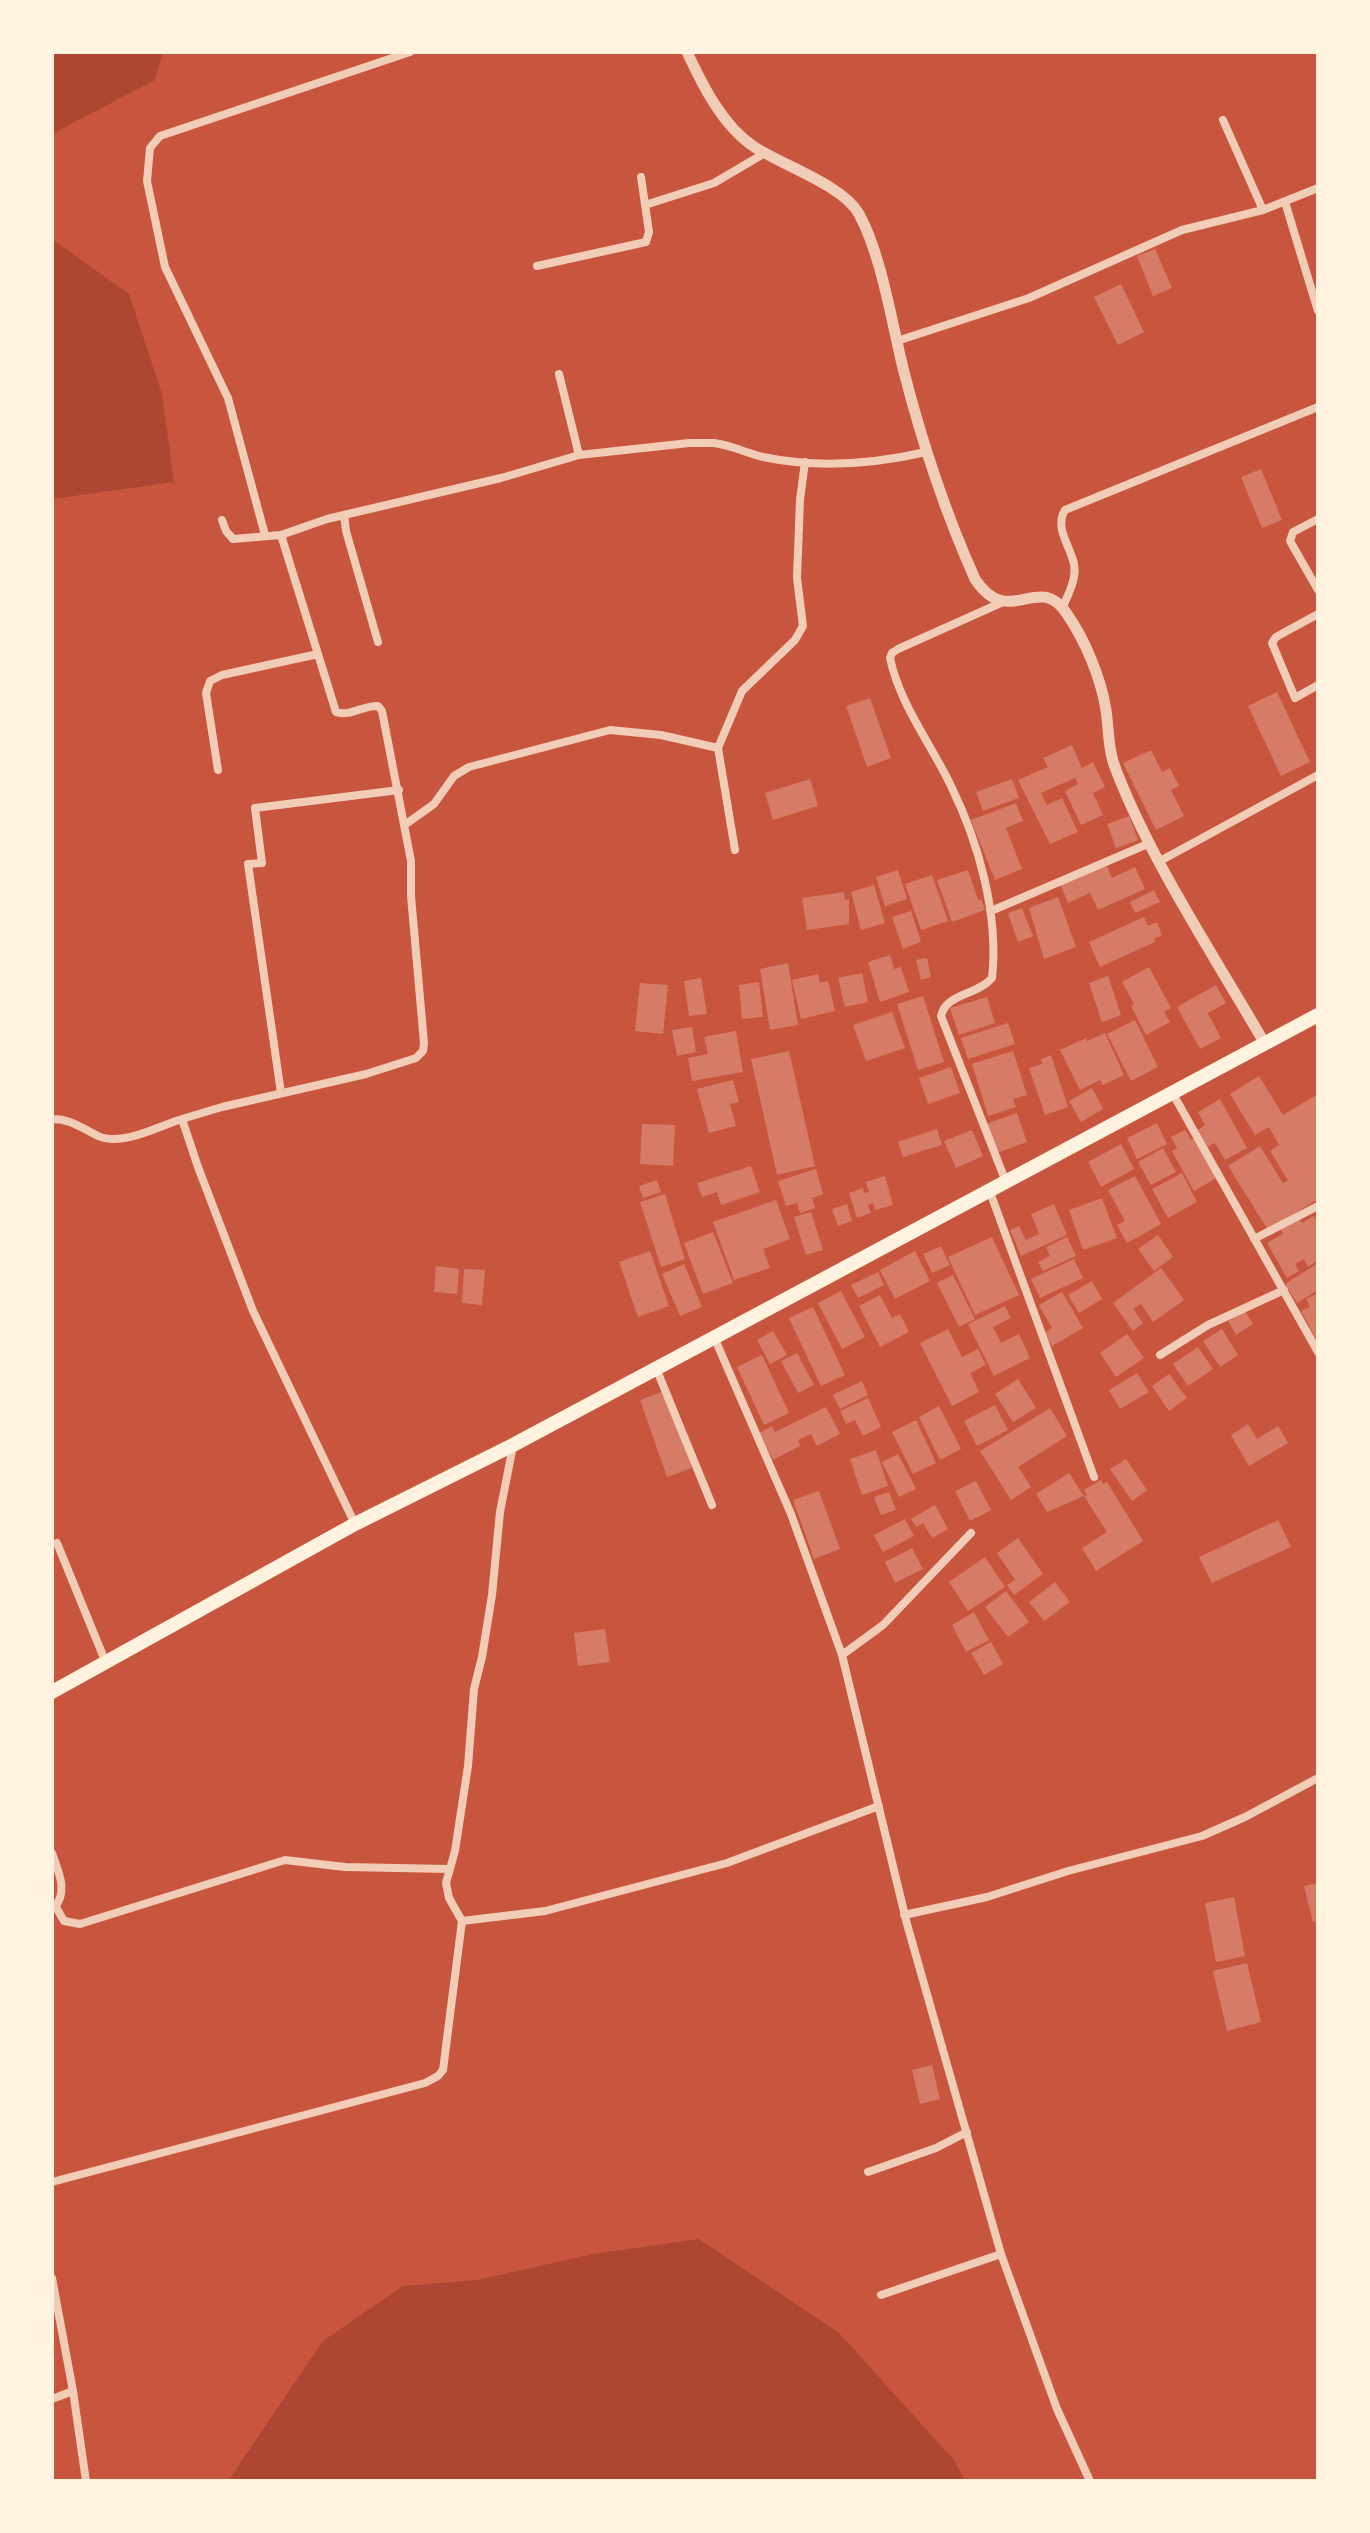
<!DOCTYPE html>
<style>
body{margin:0}
#map{position:relative;width:1370px;height:2533px;overflow:hidden;background:#c8553d;font-family:Mulish,sans-serif}
canvas{display:block}
.frame{position:absolute;inset:0;border:54px solid #fff3e0;pointer-events:none}
</style>
<div id="map">
<canvas width="1370" height="2533"></canvas>
<div class="frame"></div>
</div>
<script>
const context = document.querySelector('canvas').getContext('2d');
context.lineJoin = 'round';
function fillPath(path, color) {
  context.fillStyle = color;
  context.fill(path, 'evenodd');
}
function stroke(path, color, width, dash) {
  context.strokeStyle = color;
  context.lineWidth = width;
  context.lineCap = dash ? 'butt' : 'round';
  context.setLineDash(dash || []);
  context.stroke(path);
}
fillPath(new Path2D(`
 M52 52H163L155 80 52 134Z
 M52 239 129 294 162 394 174 482 52 499Z
 M699 2239 839 2333 954 2460 965 2481H228L323 2341 403 2286 478 2280 593 2254Z`), '#ae4732');
fillPath(new Path2D(`
 M1155 249 1172 288 1153 296 1137 256Z
 M1121 284 1144 332 1118 345 1094 297Z
 M1261 469 1282 520 1262 528 1241 477Z
 M1277 692 1310 762 1281 776 1248 706Z
 M870 698 891 758 867 767 846 706Z
 M1072 745 1082 768 1093 762 1105 787 1093 793 1103 815 1081 825 1065 791 1078 784 1075 778 1041 793 1047 805 1062 798 1078 832 1050 844 1018 780 1048 767 1043 758Z
 M1151 750 1162 772 1170 768 1179 786 1171 790 1184 816 1156 830 1123 763Z
 M810 779 818 806 773 820 765 793Z
 M1012 779 1019 798 983 811 976 792Z
 M1016 803 1023 821 1006 828 1022 869 995 880 971 820Z
 M1129 816 1138 840 1116 848 1107 824Z
 M1106 864 1112 878 1135 867 1145 889 1098 910 1090 893 1068 903 1060 884Z
 M898 870 907 899 885 906 876 877Z
 M968 870 978 900 981 899 985 910 952 922 937 880Z
 M932 875 948 921 921 930 905 884Z
 M874 885 885 923 861 930 851 892Z
 M1154 890 1160 902 1135 913 1130 902Z
 M844 892 845 900 849 899V924L807 930 802 898Z
 M1058 897 1076 947 1044 959 1029 908Z
 M1022 908 1033 936 1018 942 1008 913Z
 M911 911 921 942 903 949 892 917Z
 M1144 917 1148 926 1157 922 1162 935 1154 939 1155 942 1100 967 1089 942Z
 M890 955 894 969 901 967 909 992 880 1002 868 962Z
 M927 958 931 977 921 980 916 960Z
 M788 963 798 1025 770 1030 760 969Z
 M1149 967 1171 1008 1164 1012 1170 1022 1146 1035 1131 1006 1134 1004 1122 982Z
 M862 973 868 1002 845 1007 838 978Z
 M818 974 820 983 828 981 835 1011 801 1019 792 980Z
 M1108 976 1121 1015 1102 1022 1089 983Z
 M701 978 707 1014 689 1016 684 981Z
 M759 982 763 1017 742 1019 739 985Z
 M640 983 668 985 663 1034 635 1031Z
 M1216 985 1226 1003 1208 1013 1221 1038 1200 1049 1177 1007Z
 M923 996 944 1062 918 1070 897 1004Z
 M987 997 995 1023 959 1035 950 1008Z
 M892 1012 905 1048 866 1061 853 1025Z
 M1135 1020 1158 1067 1131 1081 1107 1034Z
 M1008 1023 1015 1044 968 1059 961 1038Z
 M692 1027 696 1052 677 1056 672 1030Z
 M736 1031 743 1072 692 1081 688 1058 708 1054 704 1037Z
 M1105 1033 1124 1075 1103 1085 1100 1080 1080 1090 1060 1050 1086 1038 1087 1041Z
 M789 1051 815 1166 777 1175 751 1059Z
 M1013 1051 1027 1095 1013 1099 1016 1107 988 1116 972 1064Z
 M1051 1055 1068 1107 1045 1115 1029 1068 1042 1064 1041 1059Z
 M951 1067 960 1093 928 1104 919 1078Z
 M1259 1076 1283 1115 1318 1094V1199L1268 1230 1228 1166 1260 1146 1283 1183 1288 1180 1270 1151 1279 1145 1269 1127 1255 1135 1230 1094Z
 M733 1080 739 1102 730 1104 736 1126 709 1133 697 1089Z
 M1092 1088 1103 1109 1081 1122 1069 1101Z
 M1220 1099 1247 1148 1225 1160 1215 1143 1207 1147 1198 1130 1205 1125 1198 1112Z
 M1017 1113 1027 1142 997 1153 986 1124Z
 M1157 1123 1167 1144 1137 1159 1127 1138Z
 M642 1124 675 1125 673 1166 640 1164Z
 M937 1129 942 1145 903 1157 898 1142Z
 M972 1130 983 1156 956 1168 944 1141Z
 M1185 1130 1191 1140 1196 1137 1218 1177 1194 1191 1172 1151 1177 1148 1171 1137Z
 M1121 1144 1134 1169 1101 1187 1088 1162Z
 M1163 1148 1176 1172 1151 1185 1138 1162Z
 M751 1166 760 1192 721 1205 717 1192 702 1197 697 1183Z
 M816 1169 823 1194 812 1198 815 1208 800 1213 797 1203 786 1206 778 1181Z
 M1182 1173 1197 1202 1168 1218 1152 1189Z
 M885 1176 893 1205 875 1210 873 1203 868 1205 871 1213 857 1218 849 1193 863 1188 864 1193 869 1192 866 1182Z
 M1135 1176 1161 1224 1127 1243 1117 1225 1125 1221 1108 1190Z
 M657 1180 661 1192 643 1198 639 1186Z
 M665 1194 685 1259 661 1267 640 1202Z
 M1102 1198 1117 1238 1083 1250 1069 1210Z
 M776 1200 790 1239 763 1249 770 1268 734 1280 713 1222Z
 M847 1204 852 1221 838 1226 832 1209Z
 M1054 1204 1067 1235 1021 1256 1010 1230 1019 1226 1026 1240 1039 1234 1031 1214Z
 M811 1212 823 1250 806 1255 794 1217Z
 M1314 1216 1318 1224V1260L1308 1267 1304 1259 1295 1264 1299 1271 1287 1278 1267 1243 1283 1234 1280 1228 1299 1217 1302 1223Z
 M713 1232 733 1283 703 1294 684 1243Z
 M1158 1235 1173 1257 1154 1271 1138 1249Z
 M992 1237 1019 1295 975 1315 948 1257Z
 M1067 1237 1076 1256 1043 1271 1038 1262 1050 1256 1046 1247Z
 M941 1246 950 1265 932 1273 923 1254Z
 M650 1251 669 1306 638 1317 619 1262Z
 M915 1251 930 1281 895 1299 880 1270Z
 M1074 1259 1083 1278 1040 1298 1031 1279Z
 M1318 1263V1290L1297 1303 1285 1284Z
 M684 1264 702 1307 680 1316 662 1274Z
 M436 1266 459 1269 457 1294 434 1292Z
 M1161 1268 1184 1300 1153 1322 1141 1304 1133 1309 1143 1323 1133 1331 1113 1303Z
 M464 1269 485 1270 482 1305 462 1303Z
 M878 1272 884 1285 858 1298 851 1285Z
 M953 1275 975 1319 959 1327 937 1283Z
 M1092 1281 1102 1299 1079 1313 1068 1295Z
 M841 1291 865 1337 842 1349 818 1303Z
 M1062 1292 1083 1328 1052 1346 1045 1333 1052 1328 1039 1305Z
 M1318 1293V1343L1301 1311 1310 1307 1306 1299Z
 M880 1295 892 1318 900 1314 909 1332 880 1347 859 1306Z
 M1005 1306 1011 1318 993 1327 1001 1343 1019 1334 1030 1358 994 1376 968 1324Z
 M813 1307 845 1375 821 1386 789 1318Z
 M1245 1311 1253 1324 1236 1335 1228 1321Z
 M948 1329 962 1357 978 1349 986 1365 970 1373 979 1392 952 1406 920 1343Z
 M1222 1329 1238 1355 1220 1367 1203 1341Z
 M773 1331 787 1355 770 1364 757 1340Z
 M1127 1334 1144 1358 1116 1377 1100 1353Z
 M1198 1347 1213 1369 1188 1386 1173 1364Z
 M797 1353 814 1385 798 1393 781 1361Z
 M762 1355 789 1413 764 1425 737 1367Z
 M1137 1373 1149 1392 1120 1409 1109 1390Z
 M1169 1374 1187 1398 1169 1411 1152 1386Z
 M1018 1379 1036 1408 1013 1422 995 1394Z
 M862 1381 868 1395 840 1409 833 1395Z
 M664 1391 692 1468 667 1477 640 1400Z
 M868 1398 881 1427 863 1436 855 1420 846 1424 840 1411Z
 M995 1405 1008 1430 977 1446 964 1421Z
 M939 1406 961 1449 940 1460 919 1417Z
 M826 1407 840 1434 817 1446 811 1434 798 1440 800 1446 773 1460 759 1433 772 1426 775 1432Z
 M1050 1408 1067 1436 1018 1467 1031 1487 1011 1500 980 1451Z
 M916 1420 936 1463 913 1474 892 1432Z
 M1248 1424 1257 1439 1278 1426 1288 1443 1249 1466 1231 1435Z
 M876 1450 888 1486 862 1495 850 1459Z
 M898 1454 916 1489 899 1497 882 1462Z
 M1126 1459 1147 1490 1132 1501 1110 1469Z
 M1069 1473 1084 1496 1047 1512 1036 1494Z
 M1101 1480 1103 1484 1107 1482 1143 1541 1096 1571 1082 1548 1107 1532 1084 1496 1087 1495 1084 1490Z
 M976 1481 991 1510 970 1521 955 1491Z
 M819 1491 840 1549 814 1559 793 1500Z
 M889 1492 896 1510 881 1515 874 1497Z
 M935 1505 948 1529 932 1538 923 1523 916 1527 911 1519Z
 M905 1519 914 1536 883 1552 874 1535Z
 M1278 1520 1291 1547 1212 1583 1199 1557Z
 M1018 1538 1043 1574 1014 1595 1007 1585 1015 1580 997 1553Z
 M912 1548 923 1569 895 1583 885 1562Z
 M985 1557 1005 1587 968 1611 949 1582Z
 M1055 1582 1070 1602 1044 1621 1029 1602Z
 M1006 1591 1029 1622 1008 1637 985 1607Z
 M974 1612 989 1640 966 1652 952 1625Z
 M605 1629 610 1662 578 1666 574 1633Z
 M991 1642 1003 1664 984 1675 971 1653Z
 M1318 1883V1921L1313 1922 1304 1886Z
 M1234 1897 1245 1956 1216 1962 1205 1903Z
 M1247 1963 1261 2022 1227 2031 1213 1971Z
 M932 2065 940 2099 920 2104 912 2070Z`), '#d67c66');
stroke(new Path2D(`
 M1223 120 1263 210
 M1285 202 1318 311
 M645 205 714 183 765 153
 M537 266 646 242 649 232 641 177
 M897 341 1029 298 1182 230 1263 210 1318 188
 M559 374 579 455
 M344 515 346 531 378 642
 M1318 519 1293 532 1290 541 1318 590
 M222 520 226 531 233 539 281 535
 M265 535 228 398 165 267 147 181 150 148 160 136 410 52
 M1003 602 898 649 892 653 890 658C900 705 931 744 951 786 979 843 999 916 992 978 978 995 946 993 941 1016L1006 1182
 M1063 607C1068 594 1077 579 1074 564 1070 545 1054 528 1065 510L1318 407
 M1318 614 1276 637 1272 643 1295 698 1318 685
 M218 770 206 693 210 681 222 675 318 654
 M406 824 434 804 454 776 469 767 610 730 661 735 718 748
 M735 850 718 748 742 691 795 640 803 626 797 578 800 500 805 462
 M1160 861 1318 775
 M991 911 1150 843
 M281 1093 248 864 262 863 255 808 399 790
 M1173 1094 1318 1352
 M52 1119C72 1119 81 1128 98 1136 122 1147 159 1126 182 1119
 M990 1192 1094 1477
 M1254 1239 1318 1206
 M714 1337 791 1514 842 1655 907 1924 1001 2254 1057 2409 1090 2481
 M1160 1355 1208 1325 1284 1290
 M656 1368 712 1505
 M355 1524 253 1311 198 1167 182 1119 222 1107 366 1074 416 1058 423 1051 424 1043 411 896V861L382 711 378 706C364 705 349 717 336 712L281 535 327 519 501 478 579 455 689 443H714C731 445 746 453 763 457 816 468 874 464 926 452
 M57 1543 106 1663
 M842 1655 883 1625 971 1533
 M52 1853C58 1871 69 1891 54 1908
 M56 1907 64 1921 80 1924 285 1860 345 1867 449 1869
 M904 1915 987 1897 1068 1871 1202 1836 1245 1817 1318 1778
 M462 1921 545 1911 727 1863 879 1806
 M868 2172 936 2148 967 2132
 M52 2182 425 2083 438 2076 443 2070 462 1921 449 1898 446 1883 455 1851 468 1766 474 1689 482 1657 492 1595 500 1512 513 1446
 M52 2278 73 2391 52 2399
 M881 2295 1001 2254
 M73 2391 86 2481`), '#f1ccb7', 8);
stroke(new Path2D(`
 M687 52C702 84 722 125 753 146 781 165 843 185 859 214 882 256 892 325 904 372 922 442 945 512 975 579 1009 631 1039 570 1067 614 1085 640 1101 678 1106 710 1109 730 1108 751 1116 770 1152 863 1215 957 1265 1044`), '#f1ccb7', 11);
stroke(new Path2D(`
 M52 1692 355 1524 513 1445 1318 1015`), '#fff3e0', 14);
</script>
